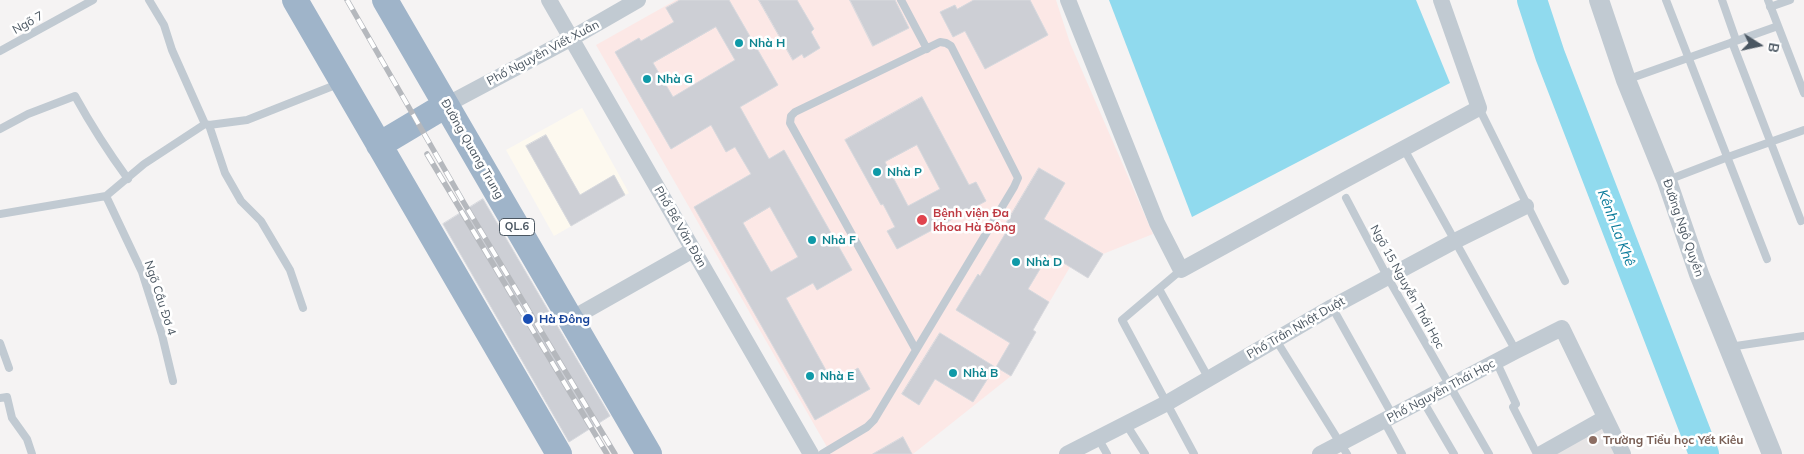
<!DOCTYPE html>
<meta charset="utf-8">
<style>
body{margin:0}
#map{position:relative;width:1804px;height:454px;overflow:hidden;background:#f5f3f3;font-family:Mulish,sans-serif}
canvas{display:block}
.north{position:absolute;left:1734px;top:20px;width:50px;height:50px;-webkit-text-stroke:4px #fff;paint-order:stroke;rotate:100deg;font-size:14px;font-weight:700;line-height:20px;text-align:center;color:#4a5661}
.north::after{content:'';display:block;margin:auto;width:18px;height:22px;background:#4a5661;clip-path:polygon(50% 0,100% 100%,50% 72%,0 100%)}
</style>
<div id="map">
<canvas width="1804" height="454"></canvas>
<div class="north">B</div>
</div>
<script>
const context = document.querySelector('canvas').getContext('2d');
context.lineJoin = 'round';
function fillPath(path, color) {
  context.fillStyle = color;
  context.fill(path, 'evenodd');
}
function stroke(path, color, width, dash) {
  context.strokeStyle = color;
  context.lineWidth = width;
  context.lineCap = dash ? 'butt' : 'round';
  context.setLineDash(dash || []);
  context.stroke(path);
}
function drawText(font, color, halo, rows, align = 'center') {
  context.font = font + ' Mulish,sans-serif';
  context.lineWidth = 5;
  context.setLineDash([]);
  context.textBaseline = 'middle';
  context.strokeStyle = halo;
  context.fillStyle = color;
  for (const [text, x, y, turn = 0] of rows) {
    context.save();
    context.translate(x, y);
    context.rotate((+turn || 0) * Math.PI / 180);
    context.textAlign = isNaN(turn) ? turn : align;
    if (halo) context.strokeText(text, 0, 0);
    context.fillText(text, 0, 0);
    context.restore();
  }
}
fillPath(new Path2D(`
 M582 108 629 193 554 236 506 150Z`), '#fdf9ef');
fillPath(new Path2D(`
 M1602 426 1618 454H1551Z`), '#e6e4e5');
fillPath(new Path2D(`
 M676 0H1056L1070 43 1153 234 1103 254 1088 278 1070 267 1033 330 1036 332 1011 376 913 454H831L596 45Z`), '#fce8e6');
fillPath(new Path2D(`
 M1109 0H1416L1450 83 1192 217Z`), '#90daee');
stroke(new Path2D(`
 M1532 0 1550 55 1704 454`), '#90daee', 30);
const building = new Path2D(`
 M680 0H729L778 85 740 107 769 159 784 150 852 270 817 290 813 283 786 298 833 383 858 368 870 389 815 420 694 207 751 174 735 147 726 152 711 125 671 149 615 52 639 38 641 41 674 22 666 8ZM716 27 735 60 673 97 653 63ZM770 207 798 257 771 272 743 223Z
 M759 0H797L814 29 811 32 820 48 804 58 802 54 793 60Z
 M850 0H895L909 28 873 46Z
 M974 0H1030L1048 35 985 69 965 31 953 37 940 12 955 5 957 9Z
 M922 97 969 185 976 182 986 201 897 249 887 231 895 227 883 204 881 205 845 140ZM917 145 940 189 908 206 885 162Z
 M546 135 580 195 614 175 625 195 571 226 526 146Z
 M1039 168 1065 183 1044 219 1103 254 1088 278 1049 254 1028 289 1049 302 1033 330 1036 332 1011 376 996 367 1010 343 956 310 978 274 980 276 1008 229 1004 227Z
 M483 199 610 416 569 442 443 224Z
 M940 333 995 367 973 402 935 379 919 405 902 394Z
 M903 437 912 454H873Z`);
fillPath(building, '#cdcfd5');
stroke(building, '#d7d9de', 1);
stroke(new Path2D(`
 M149 0 164 25 172 50 205 124
 M901 0 927 49
 M1666 0 1767 259
 M1722 0 1736 40
 M1768 0 1804 93
 M1770 7 1790 0
 M1732 42 1801 221
 M0 51 93 0
 M1626 80 1778 26
 M1479 108 1565 281
 M209 125 225 173 241 201 261 221 290 270 303 308
 M0 129 28 114 75 96C91 125 109 153 128 179
 M1404 149 1516 351
 M1668 180 1728 157 1804 130
 M106 196 142 272 162 335 173 381
 M1346 198 1388 278 1489 454
 M0 214 106 196 144 164 205 124 209 125 247 120 338 84
 M1181 270 1122 320 1194 454
 M1159 289 1209 379
 M1332 307 1393 416
 M1276 340 1347 454
 M0 343 9 368
 M1729 347 1804 336
 M1496 361 1516 404 1513 407 1537 454
 M0 398 7 397 12 418 27 439 32 454
 M1423 401 1454 454
 M1384 421 1402 454
 M1126 424 1145 454
 M1098 438 1107 454
 M822 454 867 427 874 420 1014 187 1018 178 951 46 946 43 940 42 795 112 791 116 790 123 916 350`), '#c1cad2', 8);
stroke(new Path2D(`
 M549 0 811 454
 M1068 0 1157 223 1181 270 1345 180 1479 108 1441 0
 M446 105 572 38 638 0
 M571 319 693 250
 M1067 454 1167 403 1332 307 1455 241 1526 206
 M1320 454 1516 351 1562 328 1623 454
 M1541 454 1605 418`), '#c1cad2', 16);
stroke(new Path2D(`
 M1599 0 1626 80 1667 181 1699 274 1772 454`), '#c1cad2', 20);
stroke(new Path2D(`
 M295 0 559 454
 M385 0 649 454
 M379 145 446 105`), '#9fb4c9', 26);
const rail = new Path2D(`
 M347 0 464 203 615 454
 M427 154 607 454`);
stroke(rail, '#b5b8bd', 5.5);
stroke(rail, '#fff', 4, [11]);
for (const [x, y, r, color] of [
 [739,43,5,"#0f9aa8"],
 [647,79,5,"#0f9aa8"],
 [877,172,5,"#0f9aa8"],
 [922,220,6,"#e0444e"],
 [812,240,5,"#0f9aa8"],
 [1016,262,5,"#0f9aa8"],
 [528,319,6,"#1a4fb4"],
 [953,373,5,"#0f9aa8"],
 [810,376,5,"#0f9aa8"],
 [1593,440,5,"#8d6e63"]
]) {
  const dot = new Path2D();
  dot.arc(x, y, r, 0, 2 * Math.PI);
  context.fillStyle = color;
  context.fill(dot);
  stroke(dot, '#fff', 2);
}
for (const [x, y, w] of [
 [517,227,35]
]) {
  const box = new Path2D();
  box.roundRect(x - w / 2, y - 8.5, w, 17, 4);
  context.fillStyle = '#fff';
  context.fill(box);
  stroke(box, '#4a5661', 1);
}
drawText('bold 11px', '#4a5661', null, [
 ["QL.6",517,227]
]);
drawText('12px', '#4a5661', '#fff', [
 ["Ngõ 7",28,23,-29],
 ["Phố Nguyễn Viết Xuân",543,53,-28],
 ["Đường Quang Trung",472,149,60],
 ["Phố Bế Văn Đàn",680,227,60],
 ["Đường Ngô Quyền",1683,228,71],
 ["Ngõ 15 Nguyễn Thái Học",1407,287,61],
 ["Ngõ Cầu Đơ 4",160,298,72],
 ["Phố Trần Nhật Duật",1296,328,-30],
 ["Phố Nguyễn Thái Học",1441,391,-28]
]);
drawText('bold 12px', '#0d838f', '#fff', [
 ["Nhà H",749,43],
 ["Nhà G",657,79],
 ["Nhà P",887,172],
 ["Nhà F",822,240],
 ["Nhà D",1026,262],
 ["Nhà B",963,373],
 ["Nhà E",820,376]
], 'left');
drawText('bold 12px', '#be3a42', '#fff', [
 ["Bệnh viện Đa",933,213],
 ["khoa Hà Đông",933,227]
], 'left');
drawText('bold 12px', '#164399', '#fff', [
 ["Hà Đông",539,319]
], 'left');
drawText('bold 12px', '#785e54', '#fff', [
 ["Trường Tiểu học Yết Kiêu",1603,440]
], 'left');
drawText('italic 14px', '#0c7c9b', '#fff', [
 ["Kênh La Khê",1616,228,69]
]);
</script>
